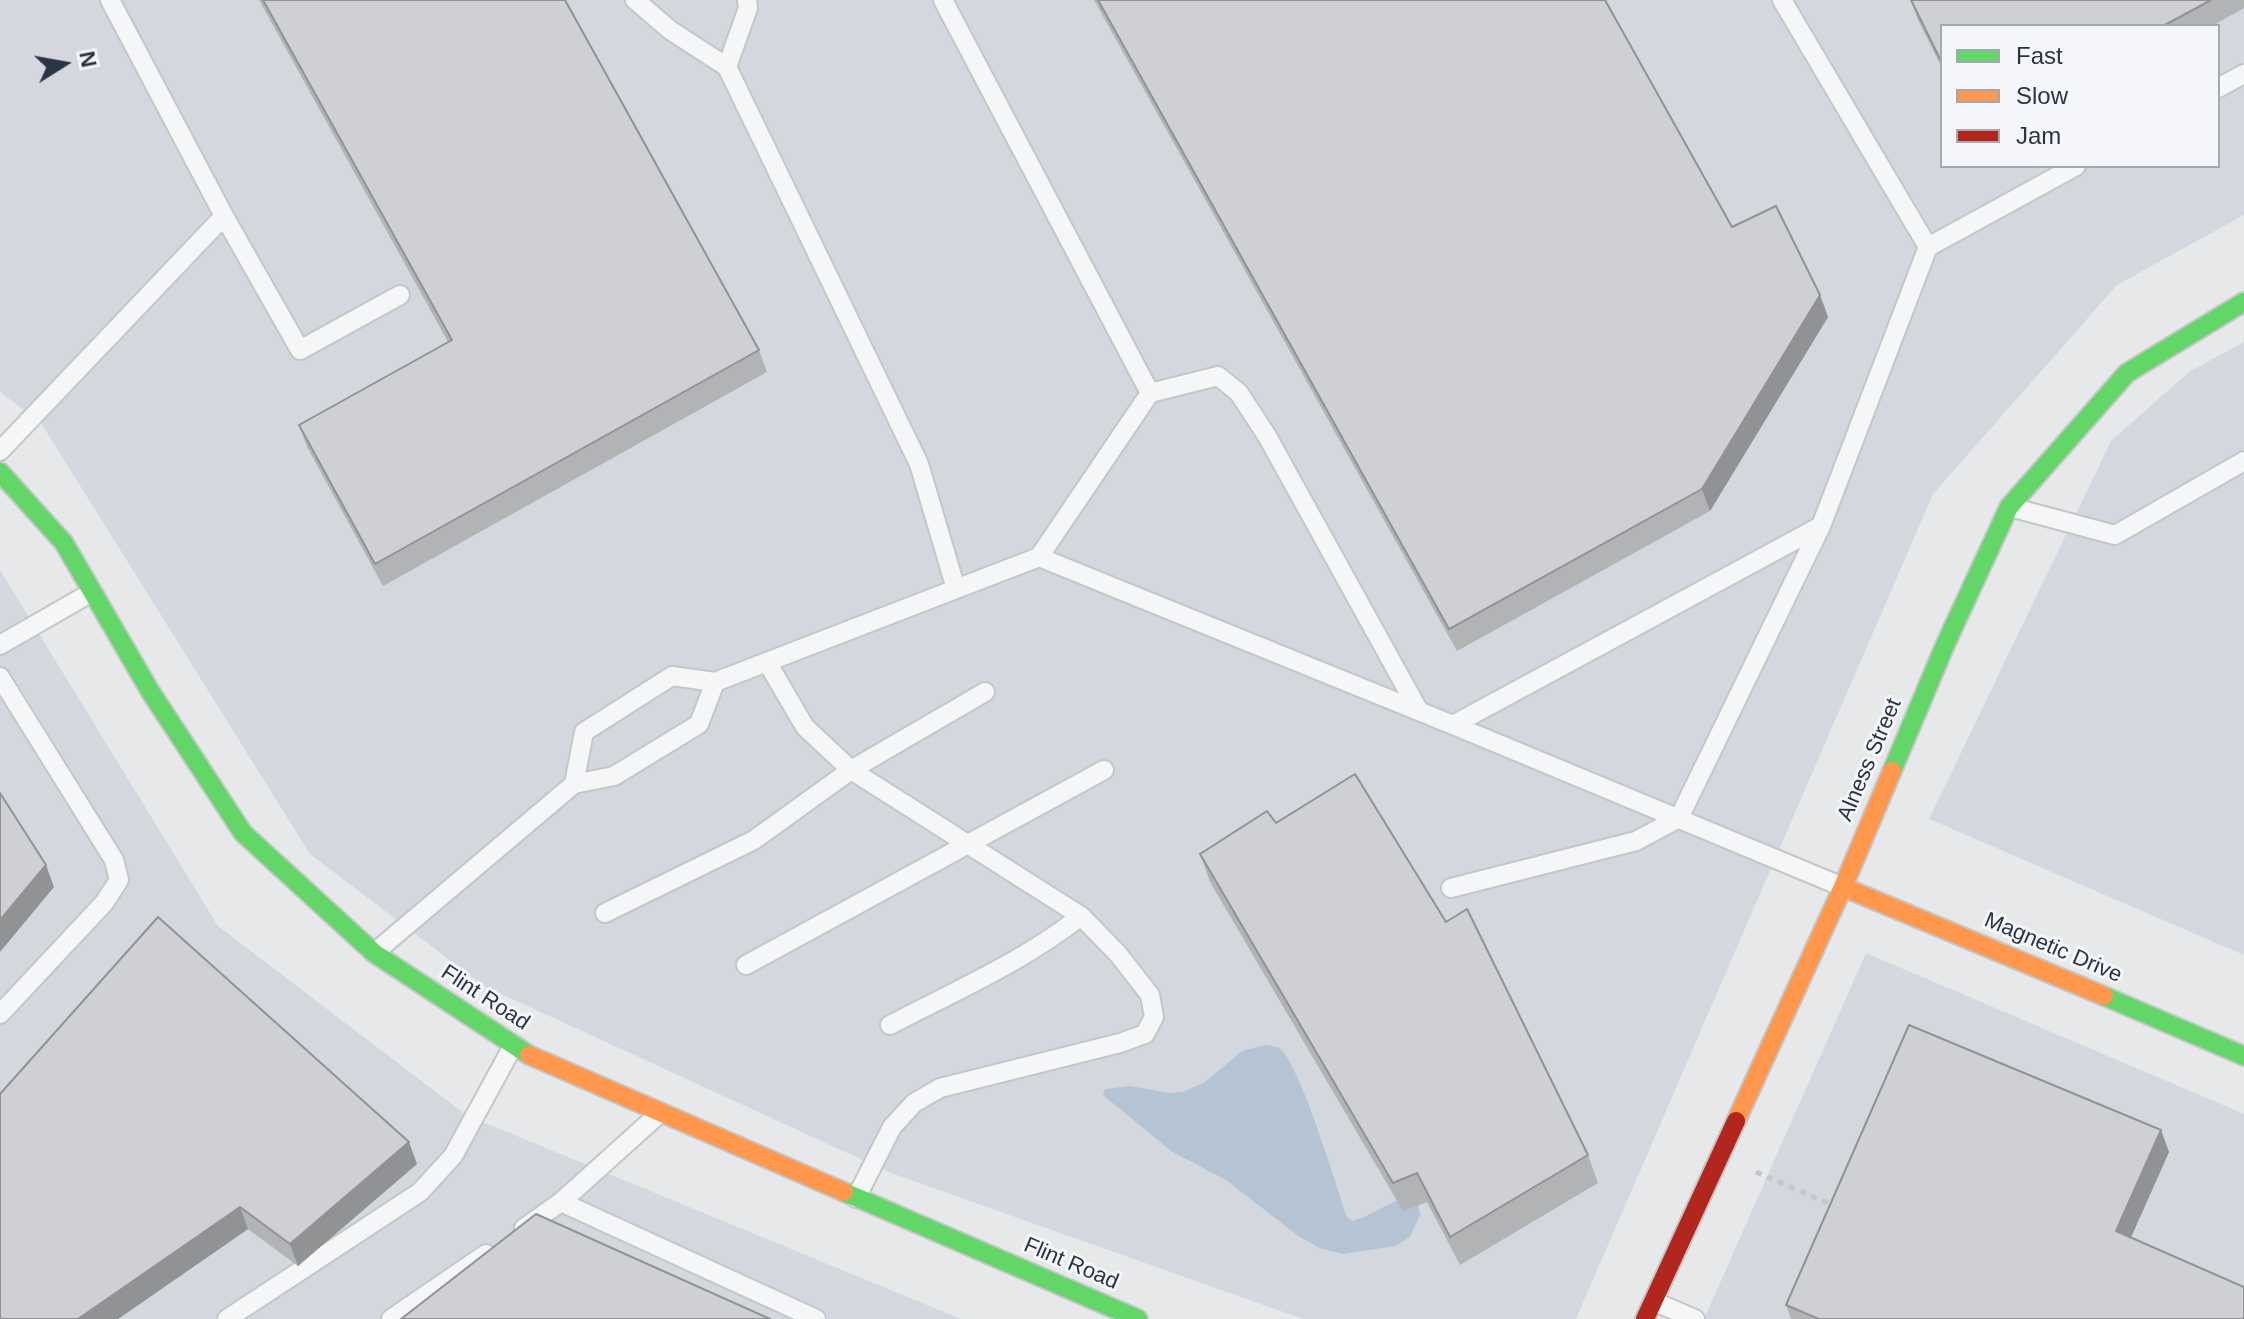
<!DOCTYPE html>
<style>
body{margin:0}
#map{position:relative;width:2244px;height:1319px;overflow:hidden;background:#e6e8ea;font-family:Arial,sans-serif}
canvas{display:block}
.legend{position:absolute;left:1940px;top:24px;width:280px;height:144px;box-sizing:border-box;background:#f4f6f9;border:2px solid #a4a8b1;margin:0;padding:10px 14px;list-style:none;font-size:24px;color:#2b3445}
.legend li{display:flex;align-items:center;gap:16px;height:40px}
.legend b{width:40px;border:2px solid #a4a8b1}
.north{position:absolute;left:24px;top:24px;width:80px;height:80px;-webkit-text-stroke:6px #f4f6f9;paint-order:stroke;rotate:79deg;font-size:22px;font-weight:700;line-height:32px;text-align:center;color:#2b3445}
.north::after{content:'';display:block;margin:auto;width:28px;height:36px;background:#2b3445;clip-path:polygon(50% 0,100% 100%,50% 72%,0 100%)}
</style>
<div id="map">
<canvas width="2244" height="1319"></canvas>
<ul class="legend">
<li><b style="height:10px;background:#63d668"></b>Fast</li>
<li><b style="height:10px;background:#ff974d"></b>Slow</li>
<li><b style="height:10px;background:#b3261e"></b>Jam</li>
</ul>
<div class="north">N</div>
</div>
<script>
const context = document.querySelector('canvas').getContext('2d');
context.lineJoin = 'round';
function fillPath(path, color) {
  context.fillStyle = color;
  context.fill(path, 'evenodd');
}
function stroke(path, color, width, dash) {
  context.strokeStyle = color;
  context.lineWidth = width;
  context.lineCap = dash ? 'butt' : 'round';
  context.setLineDash(dash || []);
  context.stroke(path);
}
function drawText(font, color, halo, rows, align = 'center') {
  context.font = font + ' Arial,sans-serif';
  context.lineWidth = 6;
  context.setLineDash([]);
  context.textBaseline = 'middle';
  context.strokeStyle = halo;
  context.fillStyle = color;
  for (const [text, x, y, turn = 0] of rows) {
    context.save();
    context.translate(x, y);
    context.rotate((+turn || 0) * Math.PI / 180);
    context.textAlign = isNaN(turn) ? turn : align;
    if (halo) context.strokeText(text, 0, 0);
    context.fillText(text, 0, 0);
    context.restore();
  }
}
fillPath(new Path2D(`
 M0 0H2244V215L2117 285 1933 494 1576 1319H1303L891 1173 484 986 310 854 41 423 0 392ZM1942 26H2218V166H1942Z
 M2244 342V955L1929 819 2111 441 2189 372Z
 M0 570 218 926 466 1115 961 1319H0Z
 M1866 953 2244 1114V1319H1704Z`), '#d4d7dd');
fillPath(new Path2D(`
 M1266 1045C1268 1045 1277 1047 1279 1048 1299 1061 1337 1188 1347 1217L1352 1221 1364 1217 1413 1192 1417 1196 1420 1215 1410 1237 1395 1246 1343 1254 1319 1248 1297 1235 1226 1180 1171 1151 1103 1095 1105 1089 1129 1086 1171 1093 1183 1092 1205 1082 1242 1051Z`), '#b4c4d5');
const lane = new Path2D(`
 M110 0 224 216
 M635 0 670 30 727 67 919 464 956 589
 M943 0 1150 393 1039 557
 M727 67 748 8 747 0
 M2218 88 2244 74
 M1928 247 2076 166
 M1150 393 1218 376 1239 393 1267 436 1419 711
 M0 451 224 216 300 350 400 295
 M2010 507 2115 535 2244 461
 M0 645 92 592
 M767 662 805 727 851 770 1081 916 1118 954 1150 995 1154 1017 1145 1034 1120 1043 940 1088 914 1103 892 1127 856 1198
 M0 677 114 860 119 880 104 903 0 1014
 M715 682 1039 557 1453 725 1843 887
 M1453 725 1821 526
 M1451 888 1636 841 1679 818 1821 526 1928 247 1782 0
 M605 913 754 840 851 770 985 692
 M374 953 574 784 614 776 699 724 715 682 672 676 584 732 574 784
 M746 965 1104 770
 M890 1025C955 991 1023 962 1081 916
 M561 1202 660 1113
 M524 1228 561 1202 816 1319
 M1653 1301 1695 1319
 M227 1319 420 1192 453 1156 513 1046
 M391 1319 486 1254`);
const fast = new Path2D(`
 M0 472 64 543 150 691 243 833 374 953 529 1055
 M1892 771 1946 643 2009 507 2127 373 2244 302
 M2104 996 2244 1056
 M844 1192 1138 1319`);
const slow = new Path2D(`
 M1843 887 2104 996
 M529 1055 844 1192
 M1736 1121 1843 887 1892 771`);
const jam = new Path2D(`
 M1645 1319 1736 1121`);
stroke(lane, '#c4c6c8', 22);
stroke(fast, '#c4c6c8', 22);
stroke(slow, '#c4c6c8', 22);
stroke(jam, '#c4c6c8', 22);
stroke(new Path2D(`
 M1756 1172 1835 1206`), '#c5c6ca', 5, [6, 6]);
stroke(lane, '#f5f6f7', 18);
stroke(fast, '#63d668', 18);
stroke(slow, '#ff974d', 18);
stroke(jam, '#b3261e', 18);
fillPath(new Path2D(`
 M259 0H565L759 350 767 372 383 586 307 447 299 425 448 342Z
 M1094 0H1605L1732 227 1820 295 1828 317 1710 511 1457 651Z
 M1911 0H2244V8L2212 26H1942V68L1918 20Z
 M1276 823 1446 922 1588 1155 1598 1183 1460 1265 1427 1202 1403 1211 1210 882 1200 854Z
 M0 1094 417 1164 298 1266 248 1229 118 1319H0Z
 M2169 1152 2131 1237 2244 1319H1791L1786 1305Z`), '#b1b3b5');
fillPath(new Path2D(`
 M1820 295 1828 317 1710 511 1702 489Z
 M46 865 54 887 0 952V920Z
 M2161 1130 2169 1152 2124 1253 2116 1231Z
 M409 1142 417 1164 298 1266 290 1244Z
 M240 1207 248 1229 118 1319H78Z`), '#909294');
const building = new Path2D(`
 M263 0H565L759 350 375 564 299 425 452 340Z
 M1098 0H1605L1732 227 1776 206 1820 295 1702 489 1449 629Z
 M1911 0H2211L2163 26H1942V63Z
 M1355 774 1446 922 1467 909 1588 1155 1450 1237 1417 1173 1393 1183 1200 854 1267 811 1276 823Z
 M0 793 46 865 0 920Z
 M158 917 409 1142 290 1244 240 1207 78 1319H0V1094Z
 M1909 1025 2161 1130 2116 1231 2244 1287V1319H1819L1786 1305Z
 M536 1214 770 1319H401Z`);
fillPath(building, '#ced0d3');
stroke(building, '#909294', 2);
drawText('22px', '#2b3445', '#f4f6f9', [
 ["Alness Street",1870,760,-67],
 ["Magnetic Drive",2053,948,23],
 ["Flint Road",485,998,33],
 ["Flint Road",1071,1264,23]
]);
</script>
